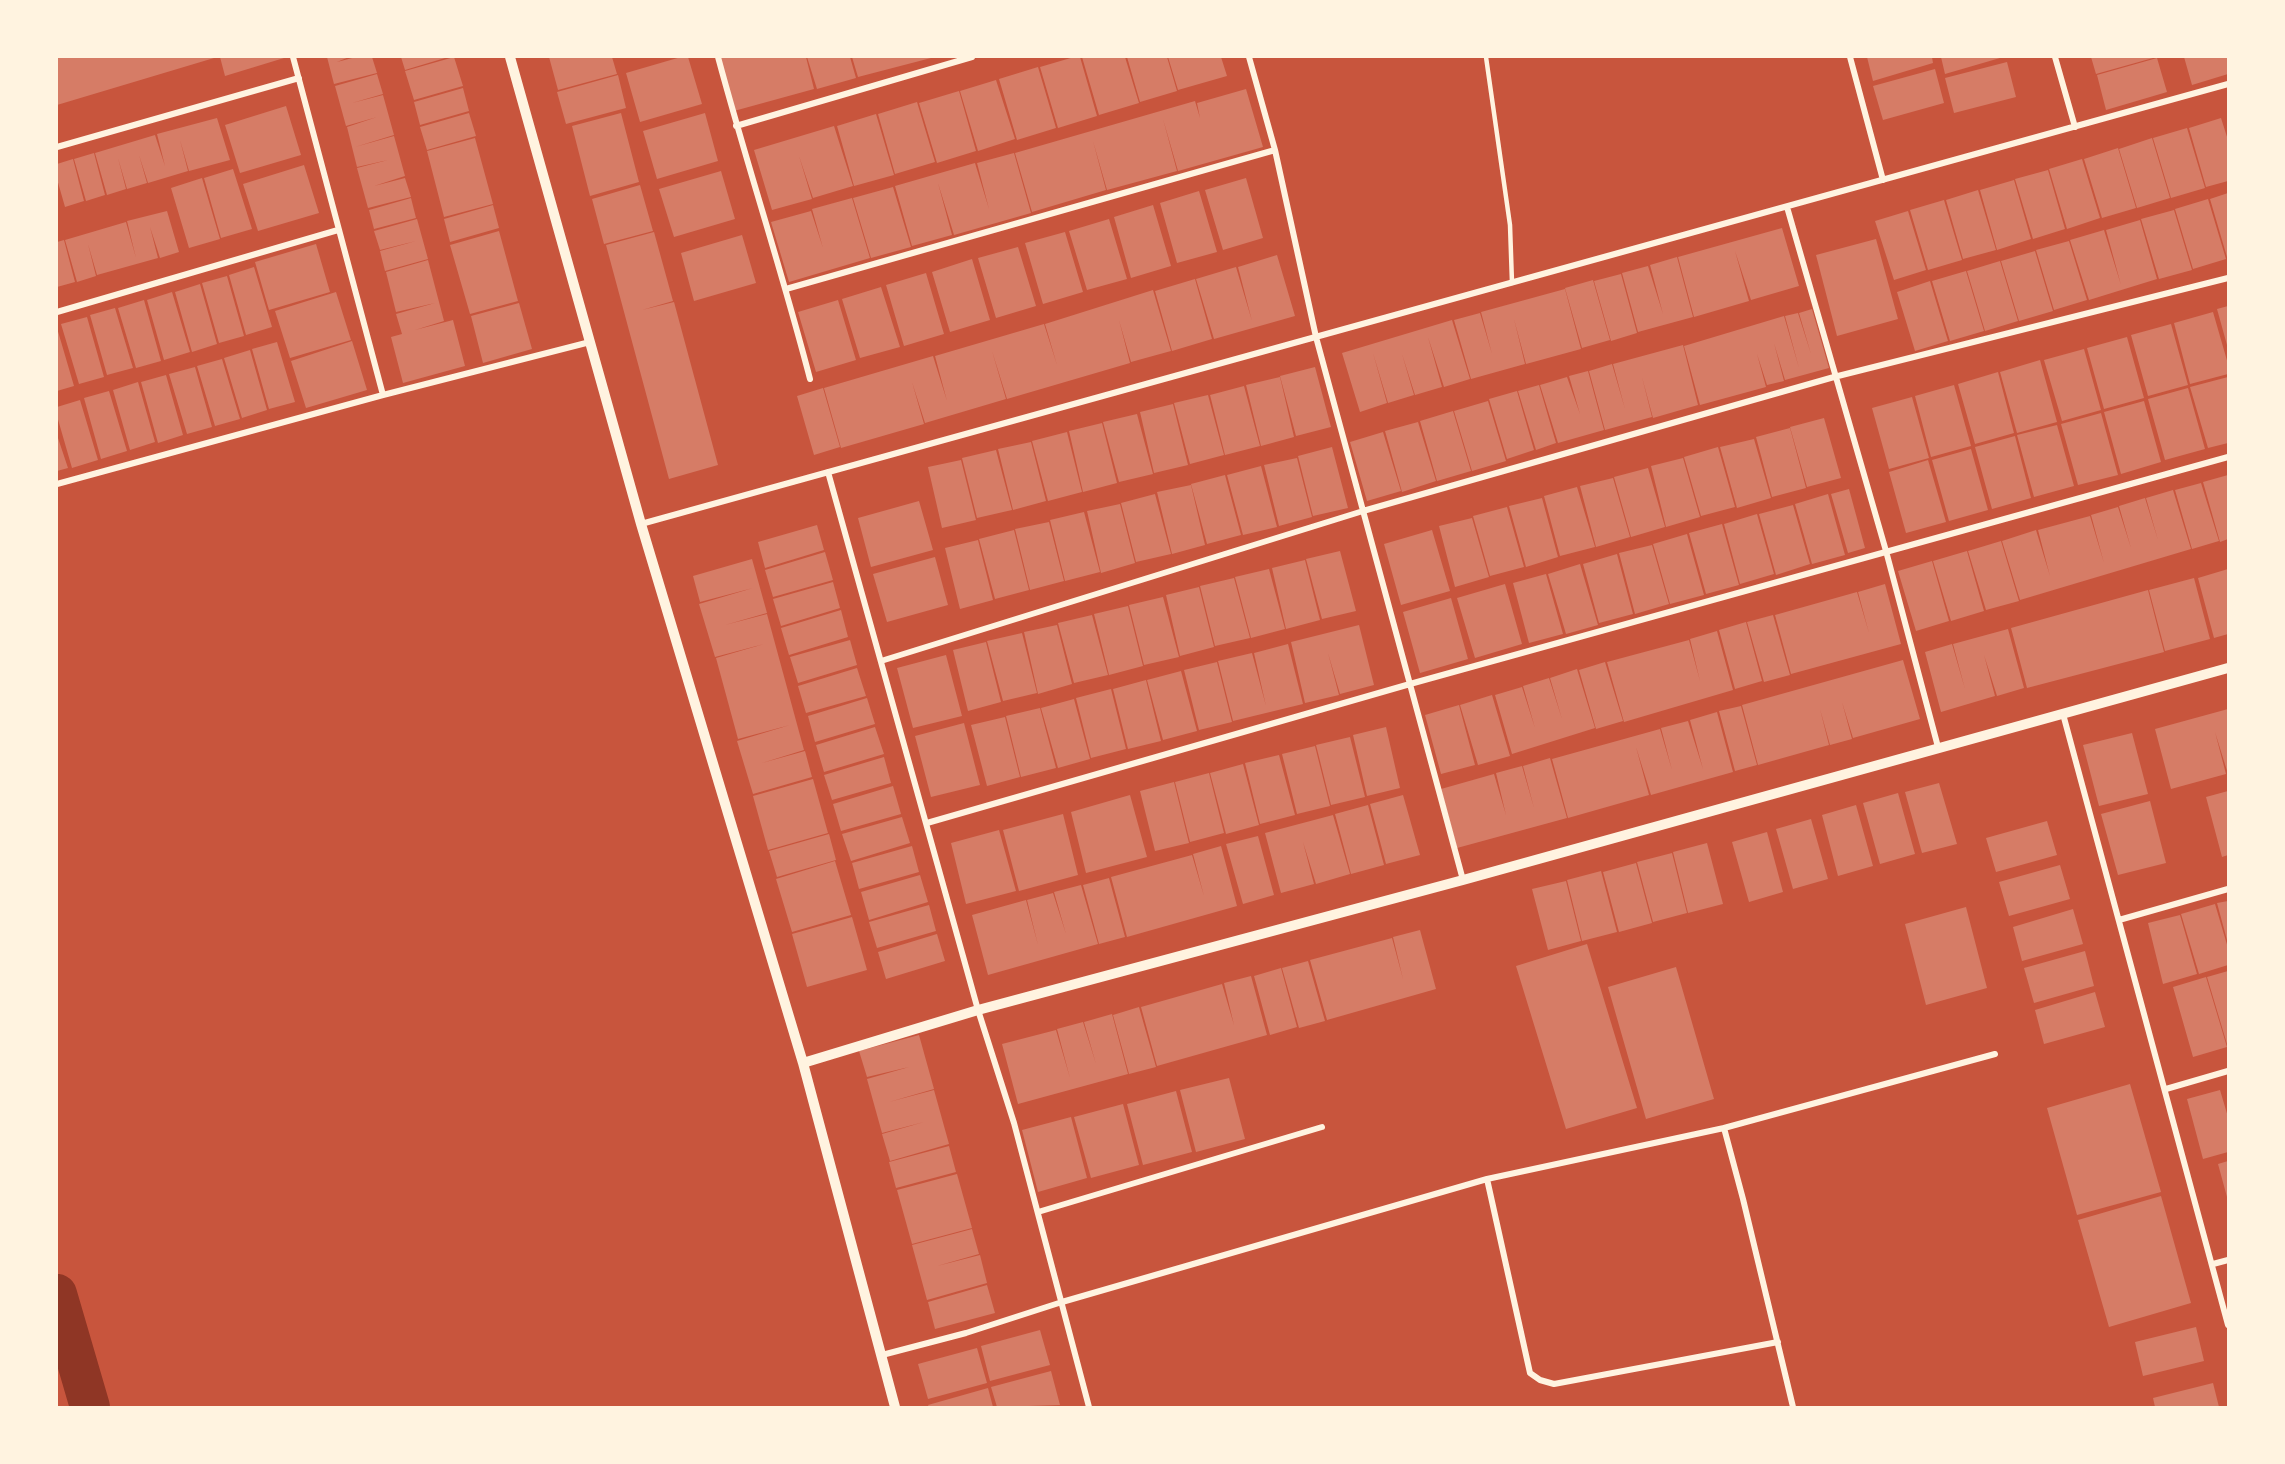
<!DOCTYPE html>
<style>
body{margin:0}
#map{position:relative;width:2285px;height:1464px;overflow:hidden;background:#c8553d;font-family:"Sofia Sans Condensed",sans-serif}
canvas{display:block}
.frame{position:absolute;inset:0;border:58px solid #fff3e0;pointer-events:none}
</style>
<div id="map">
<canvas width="2285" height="1464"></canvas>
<div class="frame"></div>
</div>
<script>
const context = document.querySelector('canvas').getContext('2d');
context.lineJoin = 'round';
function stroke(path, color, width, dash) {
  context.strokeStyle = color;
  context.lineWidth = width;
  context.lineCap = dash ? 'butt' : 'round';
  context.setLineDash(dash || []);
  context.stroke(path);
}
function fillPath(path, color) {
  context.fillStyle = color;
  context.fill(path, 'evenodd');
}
stroke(new Path2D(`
 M57 1294 90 1407`), '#8f3625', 40);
fillPath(new Path2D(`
 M57 57H214V58L57 105Z
 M220 57H284V58L225 76Z
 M327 57H349L337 62 356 57H372L377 73 334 84Z
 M401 57H444L445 58 405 70Z
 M454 57 463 86 414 100 405 71Z
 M549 57H612L617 74 558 90Z
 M681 57H688L702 104 640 122 626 73Z
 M719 57H806L814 89 734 111Z
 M807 57H850L856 78 817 89Z
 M852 57H931V58L858 77Z
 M1074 57H1080L1097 116 1058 128 1040 67Z
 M1082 57H1125L1139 103 1099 115Z
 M1127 57H1167L1177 91 1140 102Z
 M1168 57H1221L1227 76 1178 90Z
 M1867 57H1932L1933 63 1873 81Z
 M1941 57H2000V58L1945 74Z
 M2091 57H2153V58L2096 74Z
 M2184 57H2228V74L2192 85Z
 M2157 58 2167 92 2106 110 2097 75Z
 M2007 62 2016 97 1954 113 1945 78Z
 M1038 67 1056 128 1017 140 999 79Z
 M1935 69 1944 103 1883 120 1873 86Z
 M377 74 383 94 352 103 383 95 394 135 355 147 394 136 405 176 374 186 405 178 411 197 368 208 357 168 388 160 357 167 347 127 377 117 346 126 335 86Z
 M618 75 626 108 566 124 557 92Z
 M996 80 1015 139 978 151 960 91Z
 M463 88 469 111 420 125 414 102Z
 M1246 89 1263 147 1178 171 1163 119 1177 171 1107 190 1093 141 1106 190 1032 212 1015 153 1195 101 1200 118 1197 103Z
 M959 91 976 151 937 163 919 103Z
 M917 102 935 162 895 174 878 114Z
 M286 106 301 155 240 173 225 125Z
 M469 113 476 136 427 150 420 127Z
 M621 113 639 182 590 196 572 126Z
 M705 113 718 161 657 179 643 131Z
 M876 114 894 175 854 186 837 126Z
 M217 118 230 160 189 171 180 140 188 171 148 183 139 155 147 183 127 189 118 158 126 189 107 195 95 153 155 135 165 166 157 134Z
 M2221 118 2228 140V181L2206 187 2189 128Z
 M834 126 853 186 813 198 799 156 812 199 772 210 754 150Z
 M2187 128 2205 188 2171 198 2153 138Z
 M475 138 493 204 444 217 427 151Z
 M2152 138 2170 198 2137 208 2119 149Z
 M2118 148 2136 208 2102 218 2084 159Z
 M94 153 105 195 86 201 74 159Z
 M1014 153 1031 213 954 235 938 183 952 235 912 246 895 186 975 163 989 209 977 163Z
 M73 159 84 201 65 207 57 179V164Z
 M2082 159 2100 218 2067 229 2049 169Z
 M304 165 319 213 258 231 243 184Z
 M233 169 252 229 221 238 204 178Z
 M2048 170 2065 229 2033 239 2015 179Z
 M721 171 735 219 674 237 659 189Z
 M202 178 220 239 189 248 171 188Z
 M1246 178 1263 238 1223 250 1205 190Z
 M2014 180 2031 239 1997 250 1980 190Z
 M640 185 653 231 604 244 592 199Z
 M893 187 911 247 871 258 853 198Z
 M1978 190 1996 250 1963 259 1946 200Z
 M1199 191 1217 252 1177 263 1160 203Z
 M2228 193V257H2227L2210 199Z
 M411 198 416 218 374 229 369 210Z
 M852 198 870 258 789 282 771 222 811 211 823 248 812 209Z
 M2208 199 2226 259 2193 269 2175 209Z
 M1944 200 1962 260 1928 270 1910 210Z
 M493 205 499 228 450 242 444 219Z
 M1153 205 1171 266 1131 278 1114 217Z
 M2174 210 2192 270 2159 279 2141 219Z
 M167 211 179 252 160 258 150 227 158 258 97 275 88 244 96 276 77 282 65 240 126 222 136 258 127 221Z
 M1908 211 1926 270 1894 280 1875 221Z
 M417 219 428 259 385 271 380 251 416 241 380 250 374 231Z
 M1109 219 1127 279 1087 290 1069 231Z
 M2140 220 2157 279 2089 300 2070 240 2104 230 2121 285 2106 230Z
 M1782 228 1799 286 1751 300 1735 251 1749 301 1694 317 1678 257Z
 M499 231 518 301 470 314 450 245Z
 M654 232 673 301 642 310 674 302 718 465 669 479 606 245Z
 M1065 232 1083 292 1043 304 1025 243Z
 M742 235 756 283 694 301 681 253Z
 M1876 239 1898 319 1837 336 1816 255Z
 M64 240 75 282 57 287V242Z
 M2069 241 2087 300 2054 310 2036 250Z
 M316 244 330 292 269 310 255 262Z
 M1018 247 1036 306 996 318 978 258Z
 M2035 251 2053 311 2019 321 2001 261Z
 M1277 255 1295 316 1214 339 1196 279 1236 267 1252 321 1238 267Z
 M1677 257 1693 317 1638 332 1622 273 1648 266 1663 314 1650 265Z
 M972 259 990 320 950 332 932 272Z
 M428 260 444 321 415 330 453 320 465 366 403 383 391 337 402 334 396 314 435 303 396 312 386 272Z
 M2000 261 2018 321 1985 331 1967 271Z
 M254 267 272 327 246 335 229 275Z
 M1966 271 1984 331 1950 341 1932 281Z
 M926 273 944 334 904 346 886 285Z
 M1621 274 1637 333 1611 341 1594 281Z
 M227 276 244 336 219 343 202 283Z
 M1195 279 1212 339 1172 351 1155 291Z
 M1593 280 1610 340 1582 348 1565 288Z
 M1930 281 1948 341 1915 351 1897 292Z
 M200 284 217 344 192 352 175 292Z
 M881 287 900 347 860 358 842 299Z
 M1565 289 1581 349 1526 364 1514 319 1525 364 1471 379 1454 320 1480 313 1492 354 1481 312Z
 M1153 290 1171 351 1131 362 1119 320 1130 363 1007 399 992 351 1006 399 925 423 912 382 924 424 841 448 824 388 933 356 947 401 935 356 1044 324 1057 365 1045 324Z
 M172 292 190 352 164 360 147 300Z
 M336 292 351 340 290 358 275 311Z
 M144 300 161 361 136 368 118 308Z
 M838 300 856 360 816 372 798 312Z
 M519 303 532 349 483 363 471 316Z
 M2228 306V345H2227L2217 309Z
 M115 308 133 368 107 375 90 315Z
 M1812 309 1829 368 1785 380 1774 343 1784 381 1767 385 1757 354 1766 387 1700 405 1684 346 1784 316 1799 368 1785 316 1798 313 1811 354 1799 313Z
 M2213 312 2228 364V374L2190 384 2174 323Z
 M87 317 104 377 79 384 61 324Z
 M1452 320 1470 379 1444 387 1428 337 1442 387 1415 395 1402 354 1414 395 1388 403 1373 353 1387 403 1360 412 1342 353Z
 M2171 324 2188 385 2148 396 2131 335Z
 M57 328 74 386 57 391Z
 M2127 337 2144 398 2104 409 2087 348Z
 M352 341 367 390 306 408 291 361Z
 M277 342 295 402 269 409 252 349Z
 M1683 345 1698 405 1653 418 1642 377 1652 417 1605 430 1589 371 1612 364 1625 409 1613 364Z
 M2084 349 2101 410 2062 421 2044 360Z
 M250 350 267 410 242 418 224 358Z
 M222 359 240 419 215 426 197 366Z
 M2040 360 2057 422 2017 433 2000 372Z
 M195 367 212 427 187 434 169 374Z
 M1315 367 1331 427 1296 436 1280 376Z
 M1588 371 1604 430 1558 443 1540 385 1567 377 1580 414 1569 376Z
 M1998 372 2014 433 1975 444 1958 384Z
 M166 375 183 435 158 443 141 382Z
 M1280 377 1294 437 1261 446 1246 385Z
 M2228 377V443L2208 448 2190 387Z
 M138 382 155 442 130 450 113 390Z
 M1539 385 1556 443 1536 450 1518 391Z
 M1954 385 1971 446 1931 457 1915 396Z
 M1244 386 1260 446 1225 455 1210 395Z
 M823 388 840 447 814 455 797 396Z
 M2188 388 2205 449 2165 460 2148 399Z
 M109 391 127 451 101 459 84 398Z
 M1517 391 1534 450 1507 459 1489 399Z
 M1208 395 1224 455 1190 464 1174 403Z
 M1912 397 1929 458 1889 469 1872 408Z
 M80 400 98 460 72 468 57 416V407Z
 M1488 401 1506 461 1472 471 1454 411Z
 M2144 401 2161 462 2121 474 2104 412Z
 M1173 404 1188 465 1154 473 1140 412Z
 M1453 411 1471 471 1437 481 1420 421Z
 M2101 413 2118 475 2078 485 2061 424Z
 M1137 414 1153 474 1119 482 1103 422Z
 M1824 418 1841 478 1807 487 1790 427Z
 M1418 422 1436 481 1402 492 1385 431Z
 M1102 423 1117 483 1083 492 1069 431Z
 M2057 425 2074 486 2034 497 2017 435Z
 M1790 428 1806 488 1772 497 1756 437Z
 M1067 432 1082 492 1048 501 1032 441Z
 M1383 432 1401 491 1367 501 1350 442Z
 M57 435 68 468 57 471Z
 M2015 436 2031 498 1992 509 1975 447Z
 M1754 439 1771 498 1737 508 1720 447Z
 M1031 442 1046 501 1013 510 998 449Z
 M1332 447 1348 508 1313 516 1298 456Z
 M1718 447 1735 507 1701 516 1684 457Z
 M1971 449 1988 510 1949 521 1932 460Z
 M996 450 1012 510 977 518 962 458Z
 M1297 458 1312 517 1279 526 1264 465Z
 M1683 458 1700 517 1666 527 1651 466Z
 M961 460 976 520 942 528 928 467Z
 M1928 460 1946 522 1906 533 1889 472Z
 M1261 466 1277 527 1243 535 1227 475Z
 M1648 468 1665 527 1631 537 1614 477Z
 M1225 475 1241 535 1207 544 1191 484Z
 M2228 475V539L2220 542 2203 482Z
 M1613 478 1630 537 1596 547 1580 486Z
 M2201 483 2219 541 2192 549 2175 490Z
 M1191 485 1205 545 1172 554 1157 492Z
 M1577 487 1595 547 1560 556 1544 496Z
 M1849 489 1865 548 1848 553 1831 494Z
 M2173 490 2191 549 2020 600 2002 541 2036 530 2050 576 2038 530 2090 516 2104 563 2091 515 2118 507 2131 548 2119 506 2145 498 2158 540 2146 498Z
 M1155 494 1171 554 1136 562 1121 503Z
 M1828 494 1845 555 1812 564 1795 504Z
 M1542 498 1558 557 1526 567 1509 506Z
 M919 501 933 550 871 567 858 518Z
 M1120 504 1135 563 1101 573 1087 511Z
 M1793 505 1810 564 1776 575 1759 514Z
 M1507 507 1524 567 1490 576 1473 516Z
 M1084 512 1100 572 1065 581 1050 520Z
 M1757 514 1774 574 1740 584 1724 524Z
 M1472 518 1489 577 1455 587 1439 526Z
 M1049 522 1064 581 1030 590 1015 529Z
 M1722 524 1739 585 1706 594 1689 533Z
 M817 525 824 550 765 568 758 542Z
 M1014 530 1029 590 995 599 979 539Z
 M1432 530 1450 591 1401 605 1384 544Z
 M1687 534 1704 595 1670 604 1653 544Z
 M978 540 993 600 960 609 945 548Z
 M2001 541 2019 601 1986 610 1968 551Z
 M1652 545 1669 604 1635 614 1619 553Z
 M1340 551 1356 611 1322 619 1306 559Z
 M1967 551 1984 611 1951 621 1933 561Z
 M825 552 833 580 773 597 765 570Z
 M1617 554 1633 614 1599 623 1583 564Z
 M935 557 948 605 887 622 873 574Z
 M752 559 767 613 725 625 767 614 804 750 762 763 805 751 812 777 753 794 737 741 790 725 738 739 716 658 764 644 715 657 699 604 753 588 700 602 693 576Z
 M1305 560 1320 620 1286 629 1272 568Z
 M1932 561 1949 621 1916 631 1898 571Z
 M1580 564 1598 625 1566 634 1548 574Z
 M1269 569 1285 629 1251 638 1235 577Z
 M2228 569V634L2214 638 2198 578Z
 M1546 574 1563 634 1529 643 1513 583Z
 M1234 578 1250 638 1215 646 1200 586Z
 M2194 578 2210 639 2165 651 2149 590Z
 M833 582 840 608 781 626 773 599Z
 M1505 584 1522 644 1475 658 1457 598Z
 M1885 584 1901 644 1791 674 1775 615 1857 592 1869 633 1858 592Z
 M1199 587 1214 647 1180 656 1166 595Z
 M2148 590 2164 652 2027 688 2011 628Z
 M1163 597 1179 657 1144 665 1129 605Z
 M1451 598 1468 659 1420 673 1403 612Z
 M1128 606 1143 666 1109 675 1094 614Z
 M841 610 848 637 789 655 781 628Z
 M1092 615 1108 675 1074 683 1058 623Z
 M1773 615 1790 675 1764 682 1747 622Z
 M1746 622 1762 681 1735 689 1719 630Z
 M1057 625 1072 684 1038 694 1024 632Z
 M1359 625 1374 685 1340 694 1328 653 1339 695 1305 703 1291 642Z
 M2008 629 2024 688 1997 696 1984 655 1995 696 1941 712 1925 652 1952 644 1965 689 1953 644Z
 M1717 631 1733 690 1624 722 1607 662 1689 640 1700 681 1690 639Z
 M1022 633 1037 693 1003 701 987 641Z
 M850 640 857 665 798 683 790 657Z
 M986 642 1001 702 968 711 953 650Z
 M1288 644 1303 704 1233 721 1218 661 1252 653 1266 706 1254 653Z
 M946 655 962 716 913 728 897 668Z
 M1903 660 1920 719 1853 738 1842 702 1852 739 1830 745 1820 709 1829 745 1758 765 1742 705Z
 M1217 662 1232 722 1199 730 1184 670Z
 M1605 662 1623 721 1596 729 1579 670Z
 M857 668 866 696 806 713 798 686Z
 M1577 669 1595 728 1512 754 1495 695 1522 687 1535 728 1523 686 1549 678 1562 719 1550 678Z
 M1181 671 1197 731 1163 740 1147 680Z
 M1146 680 1161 741 1128 749 1113 689Z
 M1111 689 1126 749 1091 758 1076 698Z
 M1492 695 1510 756 1478 765 1460 705Z
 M867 698 875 724 815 742 808 716Z
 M1074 699 1090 759 1058 768 1041 708Z
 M1459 705 1475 765 1441 774 1425 715Z
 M1741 706 1757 765 1735 771 1719 711Z
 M1040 708 1056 768 1021 777 1006 716Z
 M2228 709V774L2215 732 2226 774 2171 789 2155 729Z
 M1717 712 1733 772 1651 795 1636 747 1649 795 1568 818 1552 759 1660 729 1672 770 1661 728 1688 721 1703 769 1690 720Z
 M1005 717 1020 777 987 786 971 725Z
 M964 723 980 785 931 797 915 736Z
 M875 727 884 754 824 772 816 745Z
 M1386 727 1400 788 1367 796 1353 735Z
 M2132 733 2148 794 2099 806 2083 745Z
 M1350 737 1365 797 1331 805 1316 745Z
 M1315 746 1330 806 1297 814 1282 754Z
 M1279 755 1295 815 1260 824 1245 763Z
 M884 757 891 783 832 800 824 775Z
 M1550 758 1567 818 1457 848 1441 789 1494 774 1506 815 1496 773 1522 766 1534 808 1523 766Z
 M1243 764 1259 825 1226 834 1210 773Z
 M1209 773 1224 833 1190 842 1175 782Z
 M813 779 828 833 768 850 753 796Z
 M1174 782 1189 843 1155 851 1140 791Z
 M1939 783 1957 844 1922 853 1905 792Z
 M893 786 901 814 841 831 833 804Z
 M2228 791V855L2222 857 2206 797Z
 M1898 793 1915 854 1880 864 1863 803Z
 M1130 795 1147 857 1086 873 1071 812Z
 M1403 795 1420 855 1386 864 1370 804Z
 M2150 801 2166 863 2118 875 2101 814Z
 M1368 805 1384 865 1351 874 1335 814Z
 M1856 805 1873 866 1838 876 1822 815Z
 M1063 814 1078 875 1019 891 1003 830Z
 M1333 815 1350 874 1316 884 1303 842 1314 884 1281 893 1265 833Z
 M902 817 910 843 851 861 842 834Z
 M1811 819 1828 879 1793 889 1776 829Z
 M2047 821 2057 855 1996 872 1986 838Z
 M999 830 1016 891 966 904 951 843Z
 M1767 832 1783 892 1749 902 1732 842Z
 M829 834 836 860 777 877 769 851Z
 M1258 836 1274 895 1243 904 1226 844Z
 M1707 843 1723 904 1688 913 1673 852Z
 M912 846 919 872 859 889 852 863Z
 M1221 846 1237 906 1127 937 1111 877 1192 855 1204 896 1193 854Z
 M1672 853 1687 913 1653 922 1637 862Z
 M835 861 851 915 792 932 776 879Z
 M1636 863 1652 923 1619 932 1603 872Z
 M2060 865 2070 899 2009 916 1999 882Z
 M1601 871 1617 932 1582 941 1567 880Z
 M920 875 928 902 869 920 861 892Z
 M1109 878 1125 937 1099 944 1083 885Z
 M1566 881 1581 941 1548 950 1532 889Z
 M1081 885 1098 944 988 975 972 915 1026 900 1038 945 1027 900 1053 893 1066 934 1054 892Z
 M2228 901V940H2227L2217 903Z
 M2215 904 2228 948V965L2199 974 2181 914Z
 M929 905 936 931 877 948 869 922Z
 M1966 907 1987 988 1926 1005 1905 924Z
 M2073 909 2083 944 2022 961 2013 927Z
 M2180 915 2197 974 2163 984 2148 923Z
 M852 917 867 970 807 987 792 934Z
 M1420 930 1436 989 1327 1020 1310 960 1392 938 1403 979 1393 937Z
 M937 934 945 961 886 979 878 952Z
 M1587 944 1637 1108 1566 1129 1516 966Z
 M2085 951 2094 986 2034 1003 2024 968Z
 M1308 961 1325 1021 1299 1028 1282 968Z
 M1676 967 1714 1099 1646 1119 1608 987Z
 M1281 968 1297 1027 1270 1035 1254 976Z
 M2228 971V1044H2227L2207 977Z
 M1251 976 1267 1035 1157 1066 1141 1007 1222 984 1234 1025 1224 983Z
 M2206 977 2227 1047 2193 1057 2173 987Z
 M2095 992 2105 1027 2044 1044 2035 1010Z
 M1139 1007 1156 1067 1129 1074 1113 1015Z
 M1112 1014 1128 1074 1018 1104 1002 1044 1056 1030 1070 1078 1057 1029 1083 1022 1096 1064 1084 1022Z
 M919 1035 934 1089 889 1102 934 1090 949 1144 890 1161 882 1134 924 1122 882 1133 867 1079 909 1067 867 1077 859 1051Z
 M1229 1078 1245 1139 1196 1152 1180 1090Z
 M2130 1084 2161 1192 2077 1215 2047 1108Z
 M2220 1090 2228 1117V1152L2203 1159 2187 1099Z
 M1176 1091 1192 1152 1143 1165 1127 1104Z
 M1123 1104 1139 1165 1091 1178 1074 1117Z
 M1071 1117 1087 1178 1038 1192 1022 1130Z
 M949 1146 956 1172 896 1188 889 1162Z
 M2228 1161V1197H2227L2218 1164Z
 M957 1174 972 1228 912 1244 897 1190Z
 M2161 1196 2191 1303 2109 1327 2078 1220Z
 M972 1229 979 1254 937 1266 980 1255 987 1283 927 1300 912 1245Z
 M987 1285 995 1313 935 1329 928 1302Z
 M2196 1327 2204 1361 2143 1376 2135 1342Z
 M1040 1330 1050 1365 990 1381 981 1346Z
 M977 1348 987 1383 928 1399 918 1364Z
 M1051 1371 1060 1405 997 1407 991 1387Z
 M2213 1383 2219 1407H2155L2153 1398Z
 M988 1388 993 1407H929L928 1405Z`), '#d67c66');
stroke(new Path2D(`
 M1486 57 1510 225 1512 283`), '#fff3e0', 4.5);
stroke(new Path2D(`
 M293 57 383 395
 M718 57C747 165 782 271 810 379
 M1249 57 1275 150 1316 337 1463 880
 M1850 57 1883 180
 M2055 57 2075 127
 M736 126 972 57
 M57 147 299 78
 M1787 207 1886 551 1938 747
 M786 289 1275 150
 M57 312 338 230
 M828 472 978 1010 1014 1123 1089 1407
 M57 484 383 395 590 342
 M641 524 2228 84
 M881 661 1363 511 1834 377 2228 278
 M2063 714 2228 1325
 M927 823 1410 684 2228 457
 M2119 920 2228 889
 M2166 1089 2228 1071
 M1724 1128 1995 1054
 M1487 1179 1530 1373 1540 1380 1554 1384 1778 1342
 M1038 1212 1322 1127
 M2213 1264 2228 1260
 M882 1355 966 1333 1062 1302 1487 1179 1724 1128 1743 1199 1793 1407`), '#fff3e0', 6);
stroke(new Path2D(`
 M510 57 641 524 803 1063 895 1407
 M803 1063 978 1010 1463 880 2228 668`), '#fff3e0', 10);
</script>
